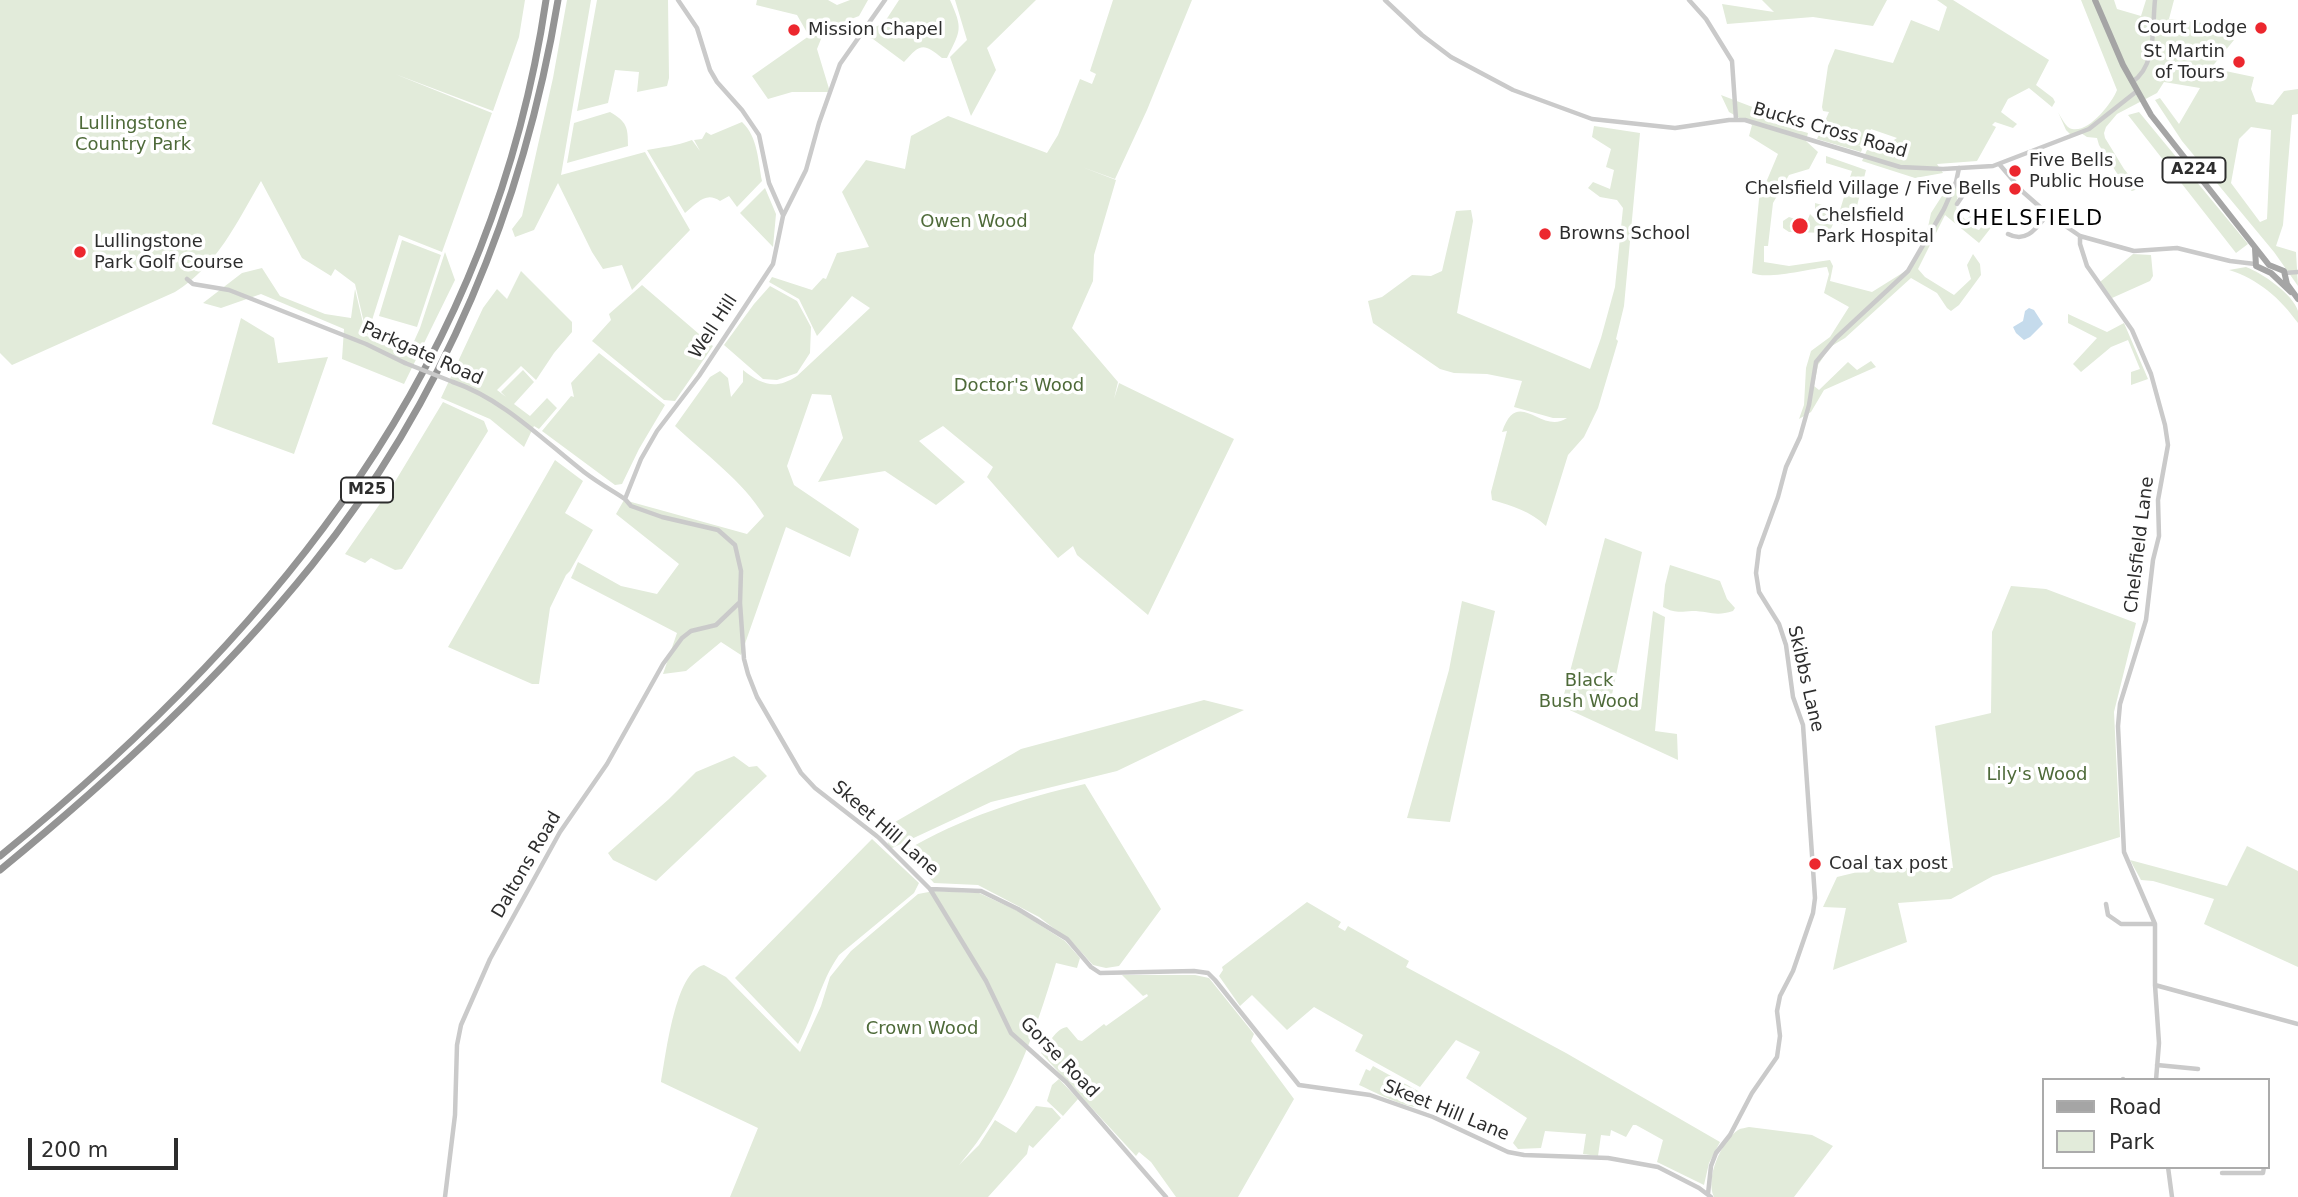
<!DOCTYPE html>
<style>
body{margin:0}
#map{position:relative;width:2298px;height:1197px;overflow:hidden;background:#fff;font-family:"DejaVu Sans",sans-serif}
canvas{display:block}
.legend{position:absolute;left:2042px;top:1078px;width:228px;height:91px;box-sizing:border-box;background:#fff;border:2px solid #ababab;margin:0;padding:9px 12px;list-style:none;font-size:21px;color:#2d2d2d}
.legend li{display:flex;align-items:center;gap:14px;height:35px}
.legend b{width:35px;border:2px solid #ababab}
.scale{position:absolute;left:28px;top:1138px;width:150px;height:32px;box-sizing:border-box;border:4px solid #2d2d2d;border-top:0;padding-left:9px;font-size:21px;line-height:24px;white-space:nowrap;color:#2d2d2d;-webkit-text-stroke:5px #fff;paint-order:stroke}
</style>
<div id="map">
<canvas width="2298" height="1197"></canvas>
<ul class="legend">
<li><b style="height:9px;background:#a5a5a5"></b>Road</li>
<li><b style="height:19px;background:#e2ebda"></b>Park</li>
</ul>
<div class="scale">200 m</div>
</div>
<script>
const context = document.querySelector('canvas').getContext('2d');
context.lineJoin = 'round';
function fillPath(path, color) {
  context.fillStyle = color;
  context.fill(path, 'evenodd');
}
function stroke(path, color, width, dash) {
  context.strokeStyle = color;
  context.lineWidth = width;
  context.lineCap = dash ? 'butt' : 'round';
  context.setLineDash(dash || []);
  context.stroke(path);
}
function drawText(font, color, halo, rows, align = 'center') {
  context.font = font + ' "DejaVu Sans",sans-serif';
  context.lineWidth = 7;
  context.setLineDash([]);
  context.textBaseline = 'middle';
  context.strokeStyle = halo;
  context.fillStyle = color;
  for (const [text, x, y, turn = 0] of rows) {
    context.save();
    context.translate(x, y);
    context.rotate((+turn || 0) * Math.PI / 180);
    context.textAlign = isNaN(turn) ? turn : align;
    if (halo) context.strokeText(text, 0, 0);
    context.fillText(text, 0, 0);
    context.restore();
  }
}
fillPath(new Path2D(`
 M0 0H525L519 37 493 111 395 74 492 113 442 252 399 235 367 336 355 284 335 269 331 276 302 258 261 181C237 222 217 266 175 292L12 365 0 353Z
 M567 0H591L561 175 645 152 690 230 632 290 622 265 603 269 592 252 558 183 534 230 515 237 512 229 522 216 553 78Z
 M597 0H668L669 78 667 86 637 92 639 72 615 70 608 103 577 111Z
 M757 0H828L837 5 850 0H868L859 16 825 29 817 49 830 92H792L768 99 752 76 809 36 797 15 756 5Z
 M899 0H950C963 29 961 30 947 58H942C923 42 920 44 904 62L873 39 863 36 866 31 884 23Z
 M955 0H1036L987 48 996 70 971 116 950 57 967 40Z
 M1113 0H1192L1147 110 1115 179 1082 167 1116 180 1094 255 1093 281 1072 328 1118 382 1114 399 1119 383 1234 439 1148 615 1077 555 1073 546 1058 558 987 477 993 467 943 426 919 441 965 482 936 505 885 471 818 482 843 438 831 395 812 394 787 466 794 485 859 529 850 557 786 527 741 655 721 642 686 671 663 674 677 633 571 578 578 562 621 586 657 594 679 564 616 514 624 500 747 534 764 516C743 481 705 454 675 426L710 377 720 371 728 378 731 397 743 382V370C762 385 776 390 797 376L870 308 852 296 817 336 799 299 769 282 772 277 812 290 823 278 826 279 837 253 869 247 842 192 866 160 905 169 911 136 948 116 1047 153 1058 135 1080 79 1092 84 1096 74 1090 71Z
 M1762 0H1887L1873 26 1813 17 1727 24 1722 4 1774 12Z
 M1937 0H1953L2049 60 2036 85 2053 98 2055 102 2052 107 2029 88 2008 99 2001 112 2017 124 2013 128 1995 122 1992 125 1996 127 1977 161 1937 164 1943 173 1915 178 1862 161 1867 150 1885 153 1891 142 1897 138 1871 129 1864 146 1857 145 1863 147 1861 152 1817 139 1829 112 1823 111 1822 107 1828 66 1835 49 1893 63 1911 20 1939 31 1947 7Z
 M2081 0H2114L2117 9 2141 16 2146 0H2174L2169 19 2203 23 2234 40 2211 68 2254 77 2251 89 2256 102 2273 105 2284 91 2298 89V114L2292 115 2283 225 2276 246 2296 252 2298 286 2274 252 2182 141 2155 100 2160 98 2179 124 2200 88 2164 82 2157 93 2117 114 2106 127 2104 133 2105 138 2124 169 2132 179 2141 183 2138 189 2132 191 2125 186 2099 145 2097 138 2087 137 2081 133 2071 135 2066 130 2058 112C2061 117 2066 128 2072 129 2089 133 2112 103 2117 90ZM2251 127 2271 130 2267 219 2260 222 2231 183 2239 139Z
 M1721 95 1776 116 1773 123 1808 133 1806 141 1818 152 1809 169 1789 175 1773 203 1768 246H1764V262L1789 266 1830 260 1833 266 1830 281 1872 292 1912 267 1928 227 1931 213 1949 185 1960 187 1956 204 1957 212 1966 220 1970 216 1979 223 1976 229 1979 230 1991 214 1997 220 1979 243 1945 215 1918 269 1925 277 1954 295 1971 279 1967 265 1973 254 1980 264 1981 275 1959 305 1951 311 1947 308 1937 293 1911 278 1845 338 1830 347 1818 365 1814 386 1819 390 1848 362 1857 370 1871 361 1876 367 1824 390 1811 412 1799 419 1804 405 1806 368 1811 351 1830 337 1849 307 1824 293 1829 274 1827 267C1809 269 1767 280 1752 273L1759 199 1778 154 1749 136 1752 125 1729 112Z
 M610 112C627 122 628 127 628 146L567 163 574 123Z
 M2139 112 2248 244 2236 253 2128 115Z
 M742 122C758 137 758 161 762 181L737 207 729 196 720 201C706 191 697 203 685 213L647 150C663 147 676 146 692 140L700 151 694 140 702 139 706 132 711 135Z
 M1594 126 1640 133 1624 306 1616 339 1618 341 1598 408 1584 437 1568 455 1546 526C1530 511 1513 506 1492 500L1491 492 1507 431 1502 432C1518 385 1541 436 1567 418H1553L1514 407 1522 381 1487 374 1454 373 1440 369 1373 323 1368 301 1382 297 1412 275 1431 276 1442 271 1456 211 1471 210 1473 221 1457 313 1590 369 1601 338 1615 287 1623 208 1617 200 1600 197 1588 188 1593 182 1610 189 1614 170 1606 167 1611 149 1592 137Z
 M1826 156 1866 170 1855 214 1847 225 1834 222 1829 233 1789 232 1783 228V221L1789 217 1795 219V225L1806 224 1810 214 1815 219V203L1840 210 1852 171 1826 163Z
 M765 188 776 214 773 247 740 213Z
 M402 240 441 255 417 327 379 316Z
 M445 252 455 280 404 384 342 359 344 329 261 294 221 308 203 303 242 273 262 268 280 296 325 314 351 318 355 289 366 336 411 348 420 328Z
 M2133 254 2151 255 2153 276 2150 281 2112 298 2100 282Z
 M2246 267C2262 273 2293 294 2298 311 2298 315 2298 319 2298 323 2280 298 2258 279 2229 270Z
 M521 271 572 322V332L554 353 536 380 521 366 497 390 506 397 501 392 523 370 534 382 514 404 530 416 547 398 557 408 539 429 534 426 524 447 490 419 441 398 483 308 497 289 507 299 502 309Z
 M642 285 713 346 675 401 664 400 592 341 611 320 609 314Z
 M770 286 797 301 811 327 810 353 797 373 777 380 763 379 724 345 754 304Z
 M2068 314 2107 332 2124 323 2148 379 2131 385V372L2140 369 2128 340 2111 347 2081 372 2073 364 2097 338 2068 323Z
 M241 318 274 338 278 363 328 357 294 454 212 424Z
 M599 353 665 405 639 449 622 484 615 485 542 431 571 396 574 397 571 383Z
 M443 402 484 421 488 431 402 569 395 570 371 558 365 563 345 554 393 485Z
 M555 460 583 481 565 513 593 530 570 571 566 575 550 608 539 684H532L448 647Z
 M1605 538 1642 552 1610 704 1641 709 1653 611 1665 617 1655 731 1677 734 1678 760 1561 706Z
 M1670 565 1720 581 1727 599 1735 608 1733 611C1715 617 1709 611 1692 611 1680 612 1674 613 1663 607L1665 585Z
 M2011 586 2046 589 2136 623 2114 712 2120 837 1993 876 1951 899 1898 903 1907 942 1833 970 1846 908 1823 907 1837 877 1874 868H1953L1935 726 1991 713 1992 632Z
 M1462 601 1495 611 1450 822 1407 818 1449 670Z
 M1204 700 1244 710 1117 771 991 802 890 849 883 829 1021 749Z
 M734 756 749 767 757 766 767 776 656 881 613 860 608 853 669 799 696 772Z
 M1085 784 1161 909 1119 966 1106 968 1093 965 1073 943 1039 917 978 885 934 883 905 851C961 818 1022 798 1085 784Z
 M872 839 919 883 914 893 839 955C820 982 814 1016 798 1044L735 978Z
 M2247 846 2298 871V967L2204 924 2214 899 2153 881 2141 880 2130 860 2227 886Z
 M934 891 979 893 1018 911 1065 941 1080 958 1077 968 1056 963C1035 1035 1008 1109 959 1165L979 1145 995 1120 1016 1133 1036 1106 1052 1108 1061 1118 1033 1148 1029 1145 1027 1154 988 1197H730L758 1128 661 1082C666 1055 675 971 704 965L726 977 800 1052 821 1006 830 977 851 951 918 894Z
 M1307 902 1341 922 1338 927 1345 931 1348 926 1409 961 1406 967 1566 1053 1720 1142 1709 1163 1704 1185 1657 1162 1663 1140 1636 1125H1633L1626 1137 1611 1130 1610 1136 1601 1135 1598 1156 1583 1154 1586 1134 1545 1131 1541 1148 1518 1149 1513 1143 1527 1118 1466 1078 1480 1052 1456 1040 1420 1087 1355 1051 1363 1035 1314 1007 1287 1030 1252 995 1240 1006 1219 976 1223 970 1222 967Z
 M1122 975H1195L1209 978 1254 1034 1251 1041 1294 1099 1238 1197H1176L1151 1162 1139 1152 1136 1156 1041 1053C1050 1043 1055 1029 1067 1027L1078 1040 1082 1041 1104 1024 1106 1026 1148 996 1147 994 1143 996Z
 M1373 1066 1429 1097 1424 1107C1407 1110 1375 1092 1359 1085L1366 1069 1370 1071Z
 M1059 1079 1078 1099 1063 1116 1047 1101 1052 1085Z
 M1749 1127 1812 1135 1833 1146 1794 1197H1714C1705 1178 1721 1142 1738 1130 1741 1128 1746 1128 1749 1127Z`), '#e2ebda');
fillPath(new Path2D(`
 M2029 308 2034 310 2043 324 2030 337 2024 340 2016 333 2013 327 2023 321 2025 311Z`), '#c5dbec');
stroke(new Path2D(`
 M678 0 697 28 710 70 717 82 742 110 759 135 769 183 783 215
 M885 0 840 64 819 123 806 170 783 216 773 264 699 376 657 431 641 459 625 499 631 506 662 517 718 530 735 545 741 571 740 603 744 659 748 674 757 697 801 773 815 788 878 837 930 889 986 981 1011 1033 1066 1082 1166 1197
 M1385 0 1422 35 1451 57 1513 90 1592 119 1675 128 1729 120H1745L1900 167 1943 169 1993 166 2089 129 2137 91
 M1689 0 1706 19 1732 61 1736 119
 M2132 82C2157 66 2152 26 2155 0
 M2000 165 2023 192 2048 214 2080 236 2134 251 2177 248 2230 261 2255 264
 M1956 182 1965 192 1957 204
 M2008 234C2027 244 2037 227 2048 214
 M2080 236V244L2087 266 2132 330 2151 374 2165 425 2168 445 2158 500 2159 536 2153 560 2146 620 2120 704 2118 726 2124 852 2155 924V985L2159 1043 2156 1080
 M2285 273 2298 272
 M187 279 193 284 229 290 366 344 405 363
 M453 382C503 399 543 440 584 472 597 482 611 490 625 499
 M930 889 981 891 1018 909 1067 939 1091 967 1100 973 1194 971 1208 973 1215 980 1299 1085 1370 1095 1433 1117 1508 1152 1524 1155 1608 1158 1658 1167 1699 1188 1711 1197
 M2106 904 2108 915 2121 924H2155
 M2155 985 2298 1024
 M2157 1065 2198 1069
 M2123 1079V1080
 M2168 1167 2172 1197
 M2222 1173H2263L2264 1167
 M1708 1194 1711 1166 1716 1153 1730 1135 1752 1093 1777 1057 1780 1036 1777 1011 1780 996 1793 971 1813 913 1815 898 1803 725 1793 697 1786 645 1779 624 1759 592 1756 573 1759 549 1778 497 1786 467 1800 437 1809 405 1816 362 1836 338 1908 271 1944 209 1956 182 1959 168
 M445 1197 455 1115 457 1045 461 1025 490 959 560 832 607 764 663 664 682 638 691 631 716 625 739 603`), '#cacaca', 4.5);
stroke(new Path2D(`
 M2095 0 2123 65 2151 115 2269 265 2284 271 2287 284 2298 299
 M2255 248 2256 266 2271 273 2291 292`), '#a5a5a5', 6);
stroke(new Path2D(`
 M0 856C279 629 492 366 546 0
 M0 870C112 778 221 678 312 565 443 402 524 206 558 0`), '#949494', 7);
stroke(new Path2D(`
 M405 363 453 382`), '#cacaca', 4.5);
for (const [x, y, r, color] of [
 [2261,28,7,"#ec272e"],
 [794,30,7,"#ec272e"],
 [2239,62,7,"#ec272e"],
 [2015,171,7,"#ec272e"],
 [2015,189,7,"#ec272e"],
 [1800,226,9,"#ec272e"],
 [1545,234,7,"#ec272e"],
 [80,252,7,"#ec272e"],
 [1815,864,7,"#ec272e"]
]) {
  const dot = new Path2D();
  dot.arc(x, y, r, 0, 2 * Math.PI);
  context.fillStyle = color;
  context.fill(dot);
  stroke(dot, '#fff', 2.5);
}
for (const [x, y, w] of [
 [2194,170,63],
 [367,490,52]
]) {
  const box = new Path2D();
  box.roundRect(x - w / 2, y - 12.5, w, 25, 5);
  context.fillStyle = '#fff';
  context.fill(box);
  stroke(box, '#2d2d2d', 2);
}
drawText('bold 16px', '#2d2d2d', null, [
 ["A224",2194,170],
 ["M25",367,490]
]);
drawText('18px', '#2d2d2d', '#fff', [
 ["Court Lodge",2247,28,"right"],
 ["Mission Chapel",808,30],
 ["St Martin",2225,52,"right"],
 ["of Tours",2225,73,"right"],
 ["Five Bells",2029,161],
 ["Public House",2029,182],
 ["Chelsfield Village / Five Bells",2001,189,"right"],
 ["Chelsfield",1816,216],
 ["Park Hospital",1816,237],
 ["Browns School",1559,234],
 ["Lullingstone",94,242],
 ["Park Golf Course",94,263],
 ["Coal tax post",1829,864]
], 'left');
drawText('18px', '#4e6a39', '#fff', [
 ["Lullingstone",133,124],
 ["Country Park",133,145],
 ["Owen Wood",974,222],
 ["Doctor's Wood",1019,386],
 ["Black",1589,681],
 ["Bush Wood",1589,702],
 ["Lily's Wood",2037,775],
 ["Crown Wood",922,1029]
]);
drawText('18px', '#2d2d2d', '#fff', [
 ["Bucks Cross Road",1830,131,16],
 ["Well Hill",714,327,-57],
 ["Parkgate Road",422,354,24],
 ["Chelsfield Lane",2140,545,-83],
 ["Skibbs Lane",1805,679,77],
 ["Skeet Hill Lane",885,829,41],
 ["Daltons Road",527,865,-60],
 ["Gorse Road",1059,1058,46],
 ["Skeet Hill Lane",1446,1111,22]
]);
context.letterSpacing = '2px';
drawText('21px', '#000', '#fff', [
 ["CHELSFIELD",2030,220]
]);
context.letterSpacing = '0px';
</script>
